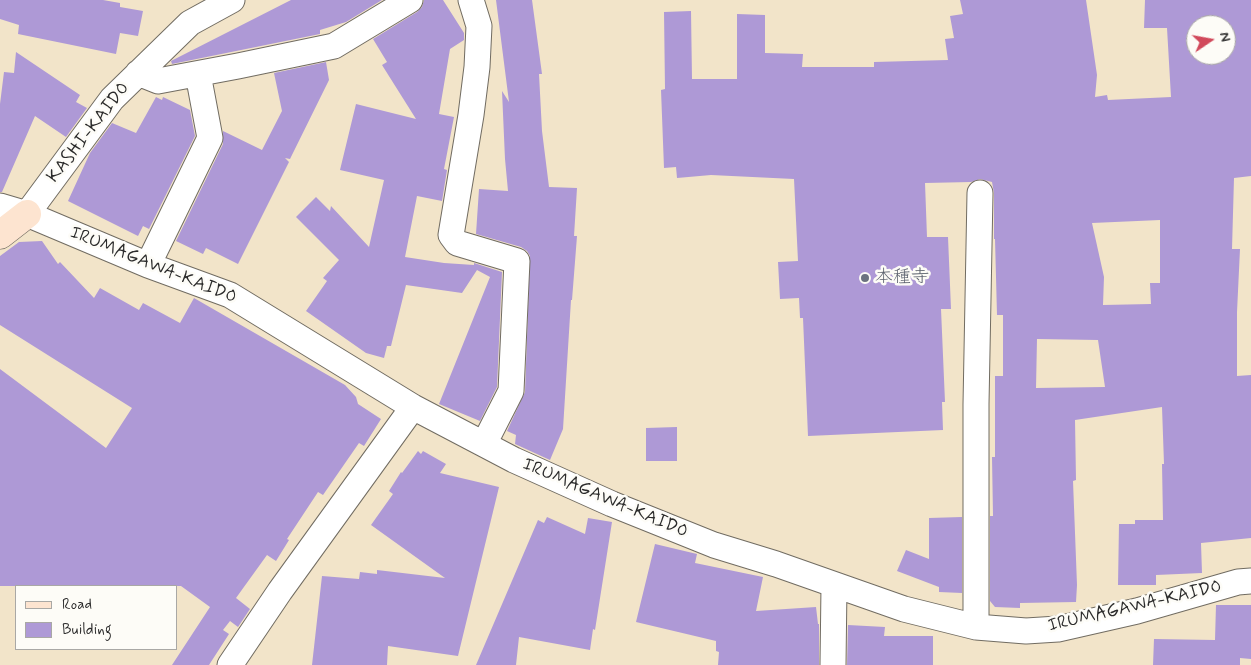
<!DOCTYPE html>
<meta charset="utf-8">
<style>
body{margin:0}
#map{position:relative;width:1251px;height:665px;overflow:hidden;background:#f2e4c9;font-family:Mynerve,sans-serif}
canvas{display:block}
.legend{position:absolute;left:15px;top:585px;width:162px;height:65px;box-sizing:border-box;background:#fdfcf7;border:1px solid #a9a8a5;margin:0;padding:6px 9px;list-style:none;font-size:15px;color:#2b2b2b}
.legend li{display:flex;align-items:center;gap:10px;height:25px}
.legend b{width:25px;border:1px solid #a9a8a5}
.north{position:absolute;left:1186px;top:15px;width:50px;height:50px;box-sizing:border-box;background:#fdfcf7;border:1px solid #a9a8a5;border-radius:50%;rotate:78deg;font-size:14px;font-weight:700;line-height:20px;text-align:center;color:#2b2b2b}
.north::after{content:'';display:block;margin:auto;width:18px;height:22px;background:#d1495b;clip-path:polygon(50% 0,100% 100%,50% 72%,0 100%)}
</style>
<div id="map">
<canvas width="1251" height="665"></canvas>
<ul class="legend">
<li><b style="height:6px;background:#fde4d0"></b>Road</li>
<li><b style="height:14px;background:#ae99d6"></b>Building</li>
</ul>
<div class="north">N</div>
</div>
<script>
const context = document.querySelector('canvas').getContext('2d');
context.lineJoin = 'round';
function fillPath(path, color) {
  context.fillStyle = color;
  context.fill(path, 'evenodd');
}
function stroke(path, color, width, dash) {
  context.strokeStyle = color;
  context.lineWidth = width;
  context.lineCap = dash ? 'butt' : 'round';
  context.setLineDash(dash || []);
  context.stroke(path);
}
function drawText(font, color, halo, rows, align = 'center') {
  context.font = font + ' Mynerve,"Klee One",sans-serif';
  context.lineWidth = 5;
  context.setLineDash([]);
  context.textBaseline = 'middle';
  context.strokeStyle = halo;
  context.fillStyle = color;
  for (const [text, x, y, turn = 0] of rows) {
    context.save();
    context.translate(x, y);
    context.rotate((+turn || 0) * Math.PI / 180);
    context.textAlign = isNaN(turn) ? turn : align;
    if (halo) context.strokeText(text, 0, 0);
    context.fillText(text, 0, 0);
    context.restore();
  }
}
fillPath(new Path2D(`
 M0 0H103L120 3V7L143 11 138 36 120 33 116 54 18 34 19 25 0 19Z
 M291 0H382L346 22 320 30V34L172 64 171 61Z
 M424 0H443L464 33V40L450 49 439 114 454 117 444 169 447 170 442 201 417 196 405 257 444 263 474 265V263L502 272 497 387 480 421 439 404 490 277 477 270 462 293 406 285 391 346H387L384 358 366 353 306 311 327 281 323 278 339 260 296 217 316 197 330 211 331 206 369 247 384 180 340 170 356 104 416 119 382 65 387 62 373 39 417 12 422 7Z
 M496 0H532L542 74H539L542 131 549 187 577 188 574 236H577L572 300H571L563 429 550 460 515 444 516 435 507 431 525 392 530 256 527 251 521 247 476 234 479 189 508 191 505 159 502 91 509 102Z
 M960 0H1086L1097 75 1095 97 1107 95 1108 100 1171 97 1167 28H1144L1145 0H1251V176L1234 178 1232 249H1240L1237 312V376L1251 375V538L1201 543 1202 573 1156 575V585H1118L1119 524H1135V520H1163L1162 464H1164L1162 407 1075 420 1076 480 1073 481 1077 585 1076 602 1020 603V608L995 607 990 601V516H993L992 457H995V376H1003V315H997L995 239H994V193L992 182 980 179 971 182 925 183 927 237H948L951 309H941L945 402H942L943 430 808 436 803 318H800L799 298 780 299 778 262 798 261 794 179 711 175 677 178 676 167 664 168 661 90 665 89 664 12 691 11 692 79H737V14L765 15V53L803 54 802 67H874V62L948 60 945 39 954 38 950 16 963 14ZM1196 25H1226V55H1196ZM1160 220V283H1150L1151 304 1103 305 1104 277 1092 223ZM1037 339 1098 340 1105 387 1036 388Z
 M16 52 80 95 76 102 87 108 66 137 35 116 2 192H0V104L4 72 14 73Z
 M326 62 329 80 290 159 285 158 289 162 238 264 206 248 203 254 176 241 223 144V131L262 150 282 111 274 73Z
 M156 97 162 100 163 97 190 110 195 136 149 229 143 226 138 236 68 201 90 153 112 123 136 133Z
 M42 241 58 264 60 262 94 298 100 288 139 310 143 303 180 323 194 298 345 385 356 397 358 404 381 419 364 446 359 443 323 495 318 492 287 539 289 540 276 561 267 555 236 598 250 609 238 627 230 621 223 630 229 634 209 665H172L210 607 181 586H0V369L106 448 132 408 0 325V256L19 242Z
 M677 427V461H646V428Z
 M418 451 421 454 423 451 446 464 440 473 499 487 458 656 388 646 387 665H312L322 576 359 579 360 572 377 574V570L445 578 371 525 393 494 389 491 401 472 402 473Z
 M547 517 585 534 588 518 612 522 595 630 593 629 590 650 519 637 516 665H476L538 520 544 523Z
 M962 517V593L939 592V587L897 571 906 550 929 559V518Z
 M655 544 697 554 695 563 763 577 756 611 816 607 818 624H819V665H718L719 652 716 651V641L636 622Z
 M1216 605H1251V659L1240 658V665H1153L1154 639 1215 640Z
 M848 625 885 627 884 636H933V665H847Z`), '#ae99d6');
const street = new Path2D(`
 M471 0 479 26 477 67 471 115 451 235 457 243 517 261 511 391 484 444
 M138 73 158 81 238 66 334 46 410 0
 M0 206 27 214 148 265 230 295 413 407 514 460 612 504 714 545 776 564 904 609 976 627 1026 631 1058 629 1137 611 1238 582 1251 581
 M27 214 112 99 190 23 232 0
 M148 265 210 138 198 74
 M976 627V404L980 193
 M230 665 280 591 413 407
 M833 665 834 586`);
const secondary = new Path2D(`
 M0 235 27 214`);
stroke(street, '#716c62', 27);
stroke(secondary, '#716c62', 29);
stroke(street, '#fff', 25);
stroke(secondary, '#fde4d0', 28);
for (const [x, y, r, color] of [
 [865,278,5,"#6b7280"]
]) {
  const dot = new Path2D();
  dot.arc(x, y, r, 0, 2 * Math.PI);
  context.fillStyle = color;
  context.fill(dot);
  stroke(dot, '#fdfcf7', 2);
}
drawText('18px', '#2b2b2b', '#fdfcf7', [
 ["KASHI-KAIDO",89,133,-52],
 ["IRUMAGAWA-KAIDO",153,266,22],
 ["IRUMAGAWA-KAIDO",605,499,23],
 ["IRUMAGAWA-KAIDO",1135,607,-13]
]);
drawText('18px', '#5b616d', '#fdfcf7', [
 ["本種寺",875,278]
], 'left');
</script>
